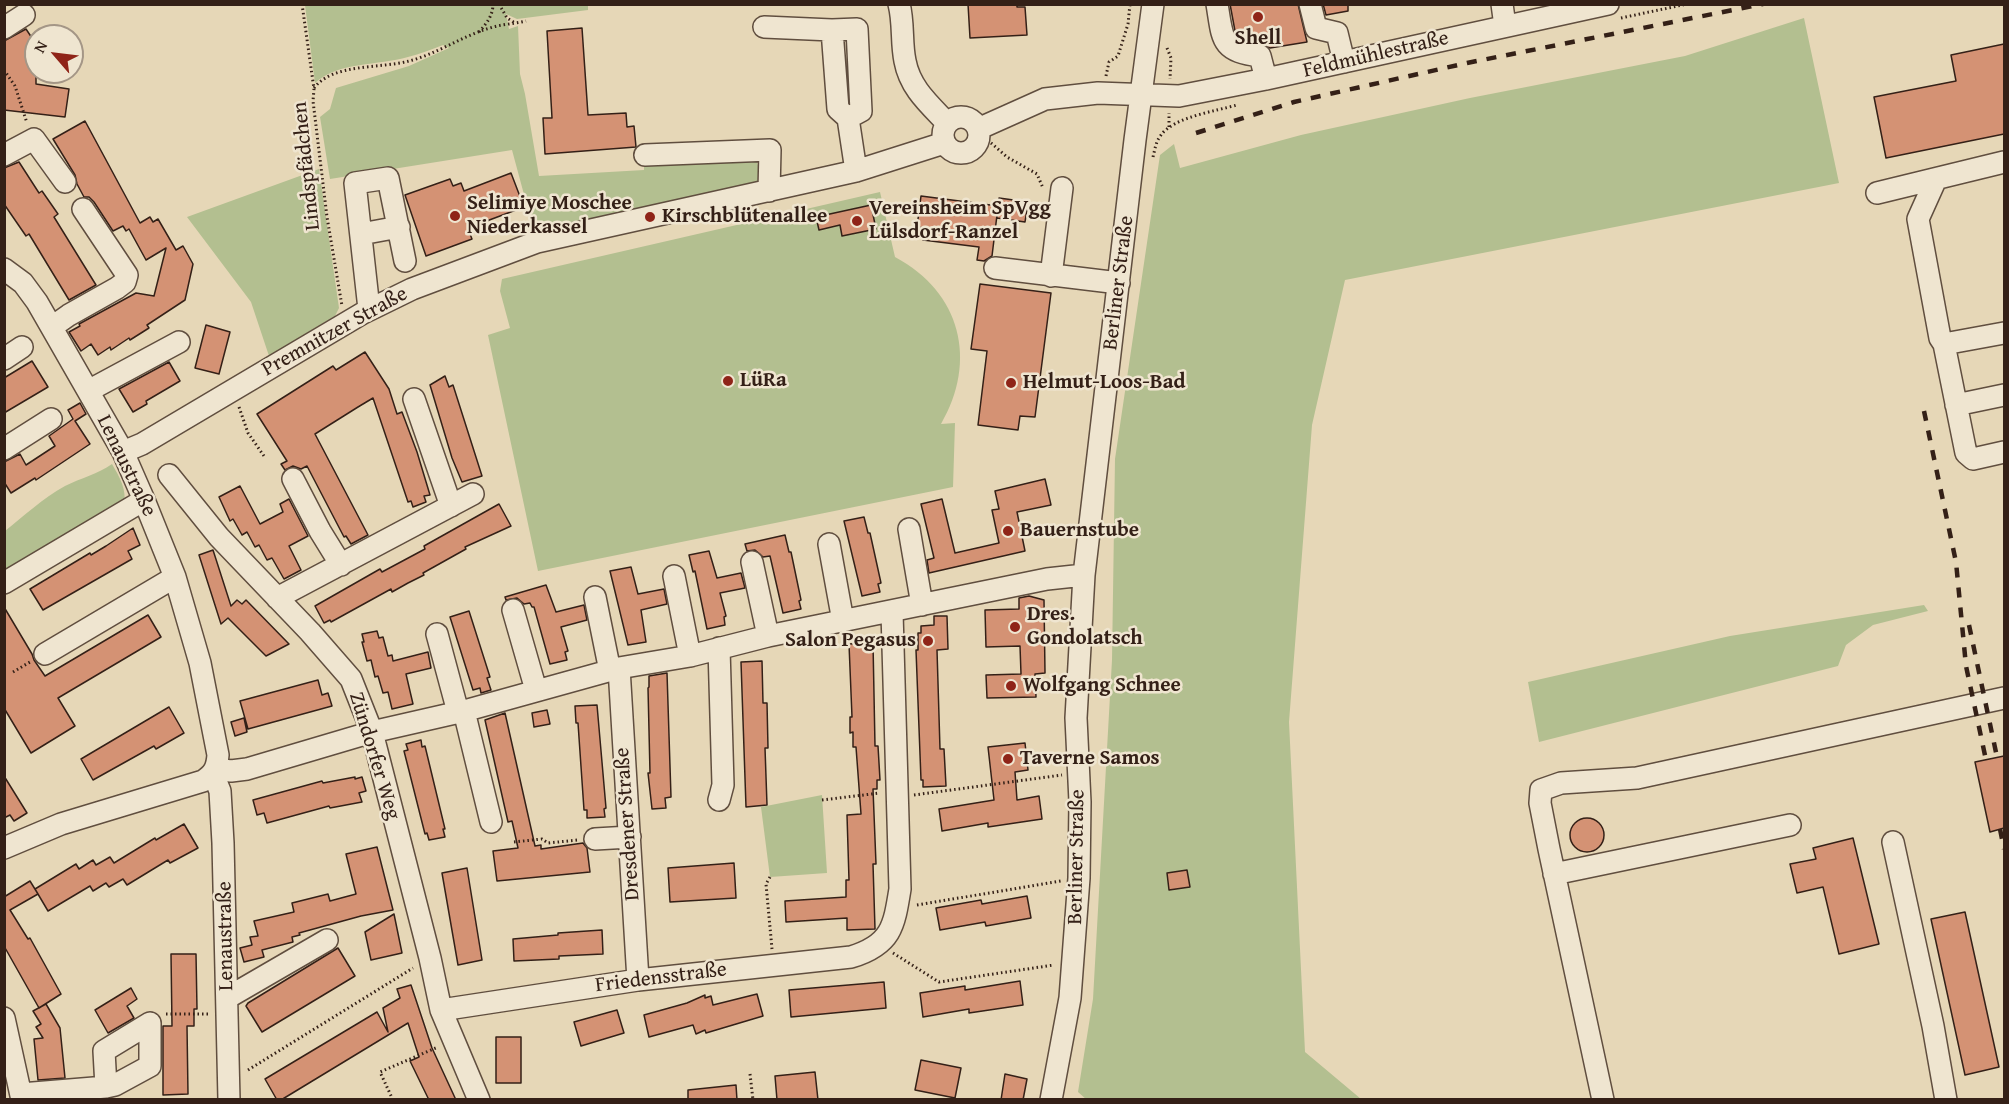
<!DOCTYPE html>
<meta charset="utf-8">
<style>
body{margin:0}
#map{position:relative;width:2009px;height:1104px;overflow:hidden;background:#e6d7b7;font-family:"Gentium Book Plus",serif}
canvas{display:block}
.frame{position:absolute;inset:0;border:6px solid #342017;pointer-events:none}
.north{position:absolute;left:24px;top:24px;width:60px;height:60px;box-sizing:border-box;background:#efe5d0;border:2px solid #a49686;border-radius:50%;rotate:298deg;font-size:16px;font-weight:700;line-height:24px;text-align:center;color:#342017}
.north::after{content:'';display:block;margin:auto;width:21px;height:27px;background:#8f2418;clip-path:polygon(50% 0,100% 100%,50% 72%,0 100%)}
</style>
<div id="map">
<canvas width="2009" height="1104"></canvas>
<div class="frame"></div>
<div class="north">N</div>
</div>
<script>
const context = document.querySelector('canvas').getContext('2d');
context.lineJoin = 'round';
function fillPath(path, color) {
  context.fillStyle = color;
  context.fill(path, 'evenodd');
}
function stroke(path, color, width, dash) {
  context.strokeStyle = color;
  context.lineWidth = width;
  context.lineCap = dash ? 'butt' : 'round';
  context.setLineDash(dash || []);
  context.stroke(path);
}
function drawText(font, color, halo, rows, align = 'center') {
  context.font = font + ' "Gentium Book Plus",serif';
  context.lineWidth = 5;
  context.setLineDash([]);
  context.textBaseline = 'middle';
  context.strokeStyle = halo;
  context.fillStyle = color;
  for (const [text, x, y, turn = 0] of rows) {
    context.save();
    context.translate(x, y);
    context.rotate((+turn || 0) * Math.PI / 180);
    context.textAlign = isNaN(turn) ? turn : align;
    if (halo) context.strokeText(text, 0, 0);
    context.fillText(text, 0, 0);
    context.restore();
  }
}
fillPath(new Path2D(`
 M305 5H588V10L517 19 506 14 509 29 518 26 520 74 525 94 539 176 644 170V159H756L764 185 536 239 512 150 330 179 320 117 330 109 336 88 409 66 449 48 443 45C432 49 420 54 408 57 378 66 339 61 315 83Z
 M1804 18 1839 183 1345 280 1312 425 1289 722 1305 1052 1361 1099 1087 1100 1078 1092 1093 999 1112 660 1115 459 1160 155 1174 144 1180 168 1301 135 1470 98 1685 56Z
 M319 169 339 308 335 316 269 356 251 302 187 217Z
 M880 192 895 257C961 292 978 361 941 424L955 423 953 487 538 571 488 335 510 328 500 291 502 279Z
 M112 464C120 478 127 489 124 506L5 577V531C24 516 43 498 65 486 81 478 98 474 112 464Z
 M1924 605 1928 611 1873 625 1846 645 1838 666 1539 742 1528 682 1730 636Z
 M822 795 827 873 770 877 761 807Z`), '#b3bf90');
const building = new Path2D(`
 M968 4H1017V7H1025L1027 35 970 38Z
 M1230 4H1298L1307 42 1270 48 1263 44 1256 42V39H1242L1235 31Z
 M1323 4H1348V11L1326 15Z
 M582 28 588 115 626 113 627 127 634 126 636 147 545 154 543 118H552L547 31Z
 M26 29 36 44V84L69 89 65 117 4 110V41Z
 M2004 44V134L1886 158 1874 97 1956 81 1951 55Z
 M85 121 140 223 150 217 153 222 158 219 176 250 183 246 193 264 185 300 147 325 149 328 130 340 129 338 111 350 110 347 98 355 91 344 81 351 69 332 80 326 79 324 136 293 154 296 166 248 146 260 129 229 126 231 123 226 113 231 94 202 89 197H84L77 184 75 175 53 139Z
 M19 162 39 193 42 191 58 214 54 217 96 285 69 300 29 234 26 236 4 204V168Z
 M511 173 524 207 476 225 478 231 470 234 472 239 426 256 405 195 450 179 453 186 461 183 464 191Z
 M921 196 998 206 999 198 1028 202 1025 222 997 218V215L992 256 984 261 977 260 979 247 923 240 925 228 917 227Z
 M871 205 876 229 842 236 840 225 819 230 816 217Z
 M980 284 1051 293 1035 417 1020 416 1018 430 978 425 987 351 971 349Z
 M206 325 230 332 219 374 195 368Z
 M365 352 389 389 397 414 402 412 417 452 430 495 424 496 426 502 413 507 411 501 408 502 373 398 358 407 315 434 368 535 351 544 346 536 344 537 307 466 301 469 293 466 285 470 281 464 287 461 257 414 333 366 336 370Z
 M32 361 48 387 4 413V378Z
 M169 362 180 381 146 401 147 404 133 412 119 389Z
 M445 376 449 387 453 385 482 476 462 482 452 458 430 385Z
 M80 403 86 414 75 421 90 444 36 480 35 478 11 493 4 482V462L20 454 26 465 55 446 49 436 73 419 68 410Z
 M1045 479 1051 505 1017 512 1025 551 929 573 927 560 934 558 921 504 942 499 955 553 999 543 992 510 999 509 995 491Z
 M240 486 260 524 283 512 280 504 289 499 308 536 289 546 301 570 284 579 272 558 267 560 259 545 255 547 247 532 242 535 233 519 230 521 219 497Z
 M499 504 511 526 465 547 466 549 423 573 424 575 408 583 392 592 391 589 331 622 330 620 324 623 315 606 380 569 382 572 425 549 424 546Z
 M864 517 868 533H870L881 583 878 584 880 592 862 596 844 521Z
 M133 528 140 545 128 551 132 559 43 610 30 589 90 553 91 555 106 546Z
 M785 535 789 552H791L801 600 799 601 801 609 783 613 770 556 763 557 755 550 747 551 745 544Z
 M213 550 231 606 237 600 242 604 246 600 289 644 266 656 228 618 221 624 199 555Z
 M709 551 717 578 741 573 745 588 720 593 726 616 724 617 725 625 707 629 695 571 693 572 689 555Z
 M631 567 638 594 664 589 667 604 641 610 646 642 628 645 610 571Z
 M546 585 556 612 584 605 587 620 561 627 568 651 565 652 567 660 550 664 534 607H532L530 603 524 604 517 598 506 600 505 597Z
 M1029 596 1044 600 1045 673 1035 674 1036 697 987 698 986 675 1021 674 1020 646 986 647 985 610 1019 609V598Z
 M4 607 32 654 34 660 45 676 148 615 161 637 58 698 75 726 31 753 4 708Z
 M469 611 490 677 487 678 491 690 481 693 480 688 473 690 450 617Z
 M934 616H947L948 649 937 650 940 749H944L946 786 923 787V780H921L916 650H918V633H921V626L934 625Z
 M377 631 379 638 383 637 388 656 392 655 393 661 428 652 431 668 406 674 413 704 392 709 388 692 383 693 378 676 375 677 371 660 367 661 362 642H364L362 634Z
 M873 643 875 746H878L880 780H877V789H873L876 864H873L875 929 847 930V918L786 922 785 901 846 897V880H849L847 815 861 814 856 747H853V732L850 733V717H852L849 644Z
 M762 661 763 703H767L768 748H765L767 805 746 807 741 662Z
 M667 673 671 797 665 798 666 808 652 809 648 773H650L648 688 649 687V676Z
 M318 680 322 695 328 693 332 706 248 729 240 701Z
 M597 705 606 808 604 809 605 817 587 818V810H584L578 723H576L575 706Z
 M169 707 184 733 156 749 154 746 93 780 81 759Z
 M547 710 550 724 534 727 532 713Z
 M505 713 535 846 541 845V849L583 843 587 848 590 872 497 881 493 851 518 848 512 821 508 822 485 720Z
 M244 718 247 732 235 736 231 722Z
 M421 740 422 747 425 746 445 829H443L445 837 429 840 427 833 425 834 404 751 408 750 406 744Z
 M1025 743 1028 770 1015 772 1017 800 1039 796 1042 819 988 827V823L942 831 939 809 994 800 988 747Z
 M2004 756V828L1990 832 1975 762Z
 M4 776 27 813 14 821 10 815 4 818Z
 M355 777V779L362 777 366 791 359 793 362 802 330 808 329 806 267 823 264 813 257 815 253 800 322 781 323 783Z
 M1570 835a17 17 0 1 1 34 0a17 17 0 1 1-34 0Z
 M184 824 198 848 170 863 168 860 127 885 123 879 109 887 106 883 93 891 90 886 48 911 35 889 76 864 79 869 93 860 96 865 110 857 114 863 155 838 156 840Z
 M1853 838 1879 944 1839 954 1823 887 1797 893 1790 864 1816 859 1813 848Z
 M377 847 393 910 361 916 299 933 300 935 292 937 293 942 262 950 264 957 244 962 240 948 252 945 250 937 258 936 254 921 294 912 292 903 328 894 330 901 356 894 346 854Z
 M734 863 736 898 670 902 668 868Z
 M467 868 482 960 458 965 442 873Z
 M1187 870 1190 887 1169 890 1167 873Z
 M30 881 38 894 10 910 28 939 30 938 61 994 39 1008 4 946V897Z
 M1027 896 1031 918 986 926 985 922 940 930 936 908 981 900 982 904Z
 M1965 912 1999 1067 1965 1075 1931 919Z
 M394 914 402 953 371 960 365 932Z
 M602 930 603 954 559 956V959L514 961 513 939 558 935V933Z
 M338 948 355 976 262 1032 246 1006 248 1003Z
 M171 954H196L197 1009H194V1026H187L188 1094 163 1095V1026H172Z
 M1020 981 1023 1005 969 1013V1009L923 1017 920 993 965 986V990Z
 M884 982 886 1008 791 1017 789 990Z
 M411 985 432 1048 456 1100H429L410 1061 419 1057 408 1023 281 1100H277L265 1079 377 1012 388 1032 383 1008 400 998 397 989Z
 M131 988 137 999 127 1006 134 1018 108 1033 95 1010Z
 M757 994 763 1016 706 1033 705 1030 696 1034 693 1025 649 1037 644 1015 687 1003 705 995V998L711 996 713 1005Z
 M46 1004 60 1028 65 1078 38 1080 34 1039 43 1038 36 1027 41 1024 33 1011Z
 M617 1010 624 1033 581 1046 574 1022Z
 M496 1037H521V1083H496Z
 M921 1060 961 1068 955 1098 915 1090Z
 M815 1072 818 1100H777L775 1076Z
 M1005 1074 1027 1079 1023 1100H1001Z
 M736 1085 737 1100H688V1090Z`);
fillPath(building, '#d49274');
stroke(building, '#342017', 1.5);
const minor = new Path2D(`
 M899 4C904 23 901 42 905 61 910 88 929 104 947 123
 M1217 4C1223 40 1220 51 1260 56L1266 79
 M1310 4 1316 28 1337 33 1344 62
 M1502 4 1505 26
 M764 27 832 30
 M4 28 24 15
 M943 135a18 18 0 1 1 36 0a18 18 0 1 1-36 0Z
 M848 118 838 109 832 30 857 29 861 111 848 118 856 171
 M978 129 1045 99 1098 93 1179 96 1266 79 1608 4
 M4 155 34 139 65 182
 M645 155 770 150 769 191
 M1936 179 1918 219 1940 338 1944 344 2004 333
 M1877 193 2004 162
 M361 234 399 227
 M995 268 1119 283
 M4 269 23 283 37 302 123 452 144 500 175 577 200 663 218 755C217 768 214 774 203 781L61 824 4 848
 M1051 276 1062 188
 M369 309 355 183 388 178 405 261
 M52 327 69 315 117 288 125 282 127 275 83 209
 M1944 344 1966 453 1973 459 2004 452
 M4 359 22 347
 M88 391 179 342
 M414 399 451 506
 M1956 405 2004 395
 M4 449 51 419
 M123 452 142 444 363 313 412 289 537 242 856 171 944 143
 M169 475 219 537 310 632 351 679 372 732 430 958 441 1010 479 1100
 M293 479 320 531 341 565
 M909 529 922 605
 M829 544 843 621
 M752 562 768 636
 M674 576 690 656
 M4 583 144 500
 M595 597 610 671
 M277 598 473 494
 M513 610 536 690
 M437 634 458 712
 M719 648 723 785 719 800
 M45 654 175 577
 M619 668 638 980
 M464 711 491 822
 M215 769 231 771 247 769 372 732 464 711 619 668 690 656 768 636 1047 579 1084 575
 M213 774 220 791 223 843 229 1100
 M595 839 630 837
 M1893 842 1933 1026 1946 1100
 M1554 874 1790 825
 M227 998 327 940
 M441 1010 638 980 851 957C891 945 894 927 900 889L892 612
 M4 1018 22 1100
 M21 1094 106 1087 115 1085 150 1066V1023L104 1051 106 1087
 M1051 1100 1070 998 1079 878 1080 802 1076 718 1084 575 1135 140 1153 4
 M1603 1100 1549 849 1540 803 1541 790 1561 783 1637 778 2004 698`);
stroke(minor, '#604e3f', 24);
stroke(new Path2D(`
 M302 4 314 89 313 101 327 217 342 306
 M499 4 507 18 515 23
 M1621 18 1687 4
 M479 32C486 24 493 16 493 4
 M1167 48 1171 58 1170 79
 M4 70 15 86 27 123
 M1106 76 1109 62 1118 56 1128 24 1130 4
 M314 88C333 63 380 69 409 61 437 54 462 36 490 28 502 24 514 24 526 21
 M1169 127V113
 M991 143 1007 157 1037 174 1043 188
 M1153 157C1155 149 1156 141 1161 135 1174 117 1216 111 1237 105
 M239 407 248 433 264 456
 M13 672 30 662
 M914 795 1062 775
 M822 800 880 793
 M514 842 542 839 548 843 578 840
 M770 877 766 884 772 949
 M917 905 1061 881
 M893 953 939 982 1054 965
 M166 1014H210
 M248 1070 413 968
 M750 1074 753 1100
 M393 1100 380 1072 438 1047`), '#342017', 3, [1.5, 3]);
stroke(minor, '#efe5d0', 21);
stroke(new Path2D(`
 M1196 133 1294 102 1467 63 1763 4
 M1924 411 1956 562 1966 666 1986 760
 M1969 625 1997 757
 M2000 829 2004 849`), '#342017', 4.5, [10, 10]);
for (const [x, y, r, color] of [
 [1258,17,6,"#8f2418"],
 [455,216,6,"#8f2418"],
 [650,217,6,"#8f2418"],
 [857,221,6,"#8f2418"],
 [728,381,6,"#8f2418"],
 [1011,383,6,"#8f2418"],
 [1008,531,6,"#8f2418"],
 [1015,627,6,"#8f2418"],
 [928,641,6,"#8f2418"],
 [1011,686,6,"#8f2418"],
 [1008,759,6,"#8f2418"]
]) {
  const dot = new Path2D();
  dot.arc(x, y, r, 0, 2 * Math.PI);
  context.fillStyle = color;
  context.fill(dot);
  stroke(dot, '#efe5d0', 2);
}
drawText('bold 21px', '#342017', '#efe5d0', [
 ["Shell",1258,39,"center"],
 ["Selimiye Moschee",467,204],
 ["Niederkassel",467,228],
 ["Vereinsheim SpVgg",869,209],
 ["Lülsdorf-Ranzel",869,233],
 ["Kirschblütenallee",662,217],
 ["LüRa",740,381],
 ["Helmut-Loos-Bad",1023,383],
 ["Bauernstube",1020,531],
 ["Dres.",1027,615],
 ["Gondolatsch",1027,639],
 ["Salon Pegasus",916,641,"right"],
 ["Wolfgang Schnee",1023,686],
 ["Taverne Samos",1020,759]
], 'left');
drawText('21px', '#342017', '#efe5d0', [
 ["Feldmühlestraße",1376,55,-13],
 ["Lindspfädchen",307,166,-96],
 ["Berliner Straße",1119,283,-83],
 ["Premnitzer Straße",335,332,-29],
 ["Lenaustraße",126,466,64],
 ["Zündorfer Weg",374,756,73],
 ["Dresdener Straße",628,824,-94],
 ["Berliner Straße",1077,857,-89],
 ["Lenaustraße",226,936,-91],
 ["Friedensstraße",661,978,-7]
]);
</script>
